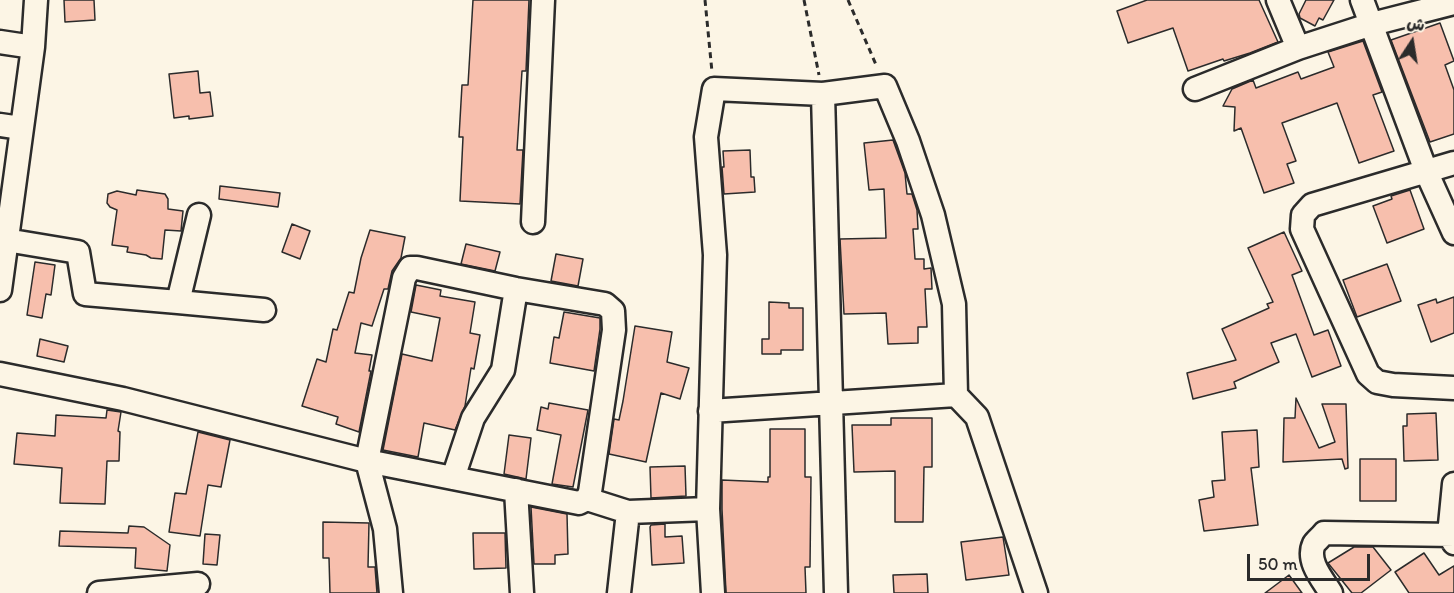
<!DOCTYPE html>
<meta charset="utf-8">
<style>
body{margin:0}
#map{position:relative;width:1454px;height:593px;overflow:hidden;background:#fcf5e5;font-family:Itim,"Playpen Sans Arabic",sans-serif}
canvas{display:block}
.north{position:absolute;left:1382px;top:12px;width:60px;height:60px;-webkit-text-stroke:4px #fcf5e5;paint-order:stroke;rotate:12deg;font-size:16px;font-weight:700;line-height:24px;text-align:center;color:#2b2b2b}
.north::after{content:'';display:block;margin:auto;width:21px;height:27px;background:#2b2b2b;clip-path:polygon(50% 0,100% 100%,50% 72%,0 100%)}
.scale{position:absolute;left:1247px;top:554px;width:123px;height:27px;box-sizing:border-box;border:3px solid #2b2b2b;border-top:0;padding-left:8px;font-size:18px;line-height:21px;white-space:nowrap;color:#2b2b2b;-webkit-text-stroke:4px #fcf5e5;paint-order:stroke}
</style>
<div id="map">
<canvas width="1454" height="593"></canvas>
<div class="north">ش</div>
<div class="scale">50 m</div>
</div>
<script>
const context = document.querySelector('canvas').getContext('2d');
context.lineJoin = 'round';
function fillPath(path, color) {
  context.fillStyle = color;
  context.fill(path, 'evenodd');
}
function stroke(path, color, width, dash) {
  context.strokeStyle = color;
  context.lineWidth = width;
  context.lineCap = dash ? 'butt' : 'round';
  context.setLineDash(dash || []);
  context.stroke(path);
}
const building = new Path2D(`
 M64 0H94L95 20 65 22Z
 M473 0H529L526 71H522L517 150H523L520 204 460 201 463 137H459L462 85H468Z
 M1147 0H1259L1278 42 1250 53 1224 61 1223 59 1188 71 1173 28 1128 43 1117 11Z
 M1306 0H1334L1323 20 1319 18 1315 26 1300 18 1299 14Z
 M1440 23 1454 61 1445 65 1454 90V134L1430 142 1391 40Z
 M1363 41 1382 92 1373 95 1394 151 1359 163 1337 103 1282 123 1296 161 1287 164 1294 183 1264 193 1241 128 1234 131 1235 107 1223 106 1232 89 1253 80 1256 88 1298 72 1301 79 1334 67 1328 52Z
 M198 71 200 93 210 92 213 116 189 119V116L174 118 169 74Z
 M893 140 905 173 907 194H912L917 210 918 229H913L915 259H924V269L931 268 932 289H925L927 327H918V343L888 344 886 313 844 314 840 239 886 238 884 189 869 190 864 143Z
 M750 150 751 177H754L755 192 724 194 722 167H724L723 151Z
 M220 186 280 193 278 207 219 199Z
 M137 190 165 194 168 199V209L183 211 181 231 165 230 162 259 151 258 146 255 127 252 128 247 112 245 117 210 110 207 107 203 108 194 117 191 136 195Z
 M1410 190 1424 229 1387 243 1373 206 1392 199 1391 196Z
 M292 224 310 231 300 259 282 252Z
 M370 230 405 237 401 258 392 271 388 289H384L372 326 361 323 355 353 372 355 369 371H371L359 432 336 424 338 417 302 406 317 359 326 362 333 329 337 330 349 292 354 293 361 258Z
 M1284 232 1302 271 1292 275 1314 335 1328 330 1341 366 1312 377 1296 334 1271 343 1279 362 1234 382 1236 388 1193 399 1187 373 1236 360 1222 329 1269 308 1267 304 1273 302 1248 248Z
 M466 244 500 252 495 271 461 264Z
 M556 254 583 259 578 286 551 281Z
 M35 262 55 265 51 295 46 294 42 318 27 315Z
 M1387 264 1401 301 1357 317 1343 280Z
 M416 285 441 290 440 296 475 302 470 333 480 335 474 369 471 368 465 406 455 430 424 423 418 457 383 450 402 354 432 361 440 318 411 312Z
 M1454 297V333L1431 342 1418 305 1436 299 1437 303Z
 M769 302 789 303V308H803V350H781V354H762V339H769Z
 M564 312 600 318V329L594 371 550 363 554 337 559 338Z
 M635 326 672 332 667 362 689 368 680 399 661 393 646 462 609 454 614 419 619 420 623 401Z
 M40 339 68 346 64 362 37 356Z
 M1296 398 1319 448 1335 442 1322 404H1346L1348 468 1345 469 1342 459 1283 462 1284 418H1295Z
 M549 403 588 410 573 487 552 484 561 435 537 430 541 407 548 409Z
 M107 410 121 412 118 431 120 432 119 461H107L105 504 60 503 62 468 14 464 17 433 55 436 56 415 106 418Z
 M1436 413 1438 460 1404 461 1403 426H1407V414Z
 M891 418H932V467H924L923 522H895V471L854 472 852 425H891Z
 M770 429H805V477H811L810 567H805L806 593H726L722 509V480L768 482V477H770Z
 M1257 430 1259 467 1251 468 1258 525 1204 531 1199 500 1214 497 1212 481 1225 480 1222 432Z
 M198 432 230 440 221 487 208 485 200 536 169 532 175 493 186 494Z
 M509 435 531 438 526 479 504 474Z
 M1360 459H1396V501H1360Z
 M685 466 686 496 651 498 650 467Z
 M531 507 567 514 568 554 555 555V564H534Z
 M323 522 369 523 368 567H375L377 593H330L329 558H323Z
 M665 524V537L682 536 684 563 652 565 650 527 651 525Z
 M129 526 144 527 170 545 167 571 135 568 136 548 59 546 60 531 128 533Z
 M473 533H505L506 568 474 569Z
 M205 534 220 535 217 565 203 564Z
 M1003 537 1009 575 966 580 961 542Z
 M1354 547H1373L1391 570 1361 593H1352L1328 563Z
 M1424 553 1439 575 1454 566V593H1409L1395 572Z
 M927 574 928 593H894L893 575Z
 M1289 575 1302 593H1265Z`);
fillPath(building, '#f7bfad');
stroke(building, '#2b2b2b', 1.5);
const minor = new Path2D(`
 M1278 0 1298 48
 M1362 0 1426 171 1454 233
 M0 42 33 47
 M1195 89 1298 48 1372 24 1454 3
 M0 125 21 128
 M1454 163 1312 205 1303 215 1302 229 1368 374 1377 382 1393 385 1454 388
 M533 222 543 0
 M6 240 78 252 85 294 178 302 199 215
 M0 290 33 47 36 0
 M178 302 264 310
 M0 374 123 399 367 461 579 503 587 499 590 492 614 330 613 311 605 304 516 289 417 268H410L404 278 367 461 385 529 391 593
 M956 395 977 417 1036 593
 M710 411 956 395 954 304 933 215 908 141 885 86 823 94
 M453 478 473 418 503 370 516 289
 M1454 484 1449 535 1454 543
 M516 490 522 593
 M587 499 628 512 708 509 713 593
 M708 509 715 255 706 137 714 89 823 94 836 593
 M99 593 198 584
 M619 593 628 512
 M1331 593C1323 580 1306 561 1314 544 1316 541 1321 537 1324 533L1454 535`);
stroke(minor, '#2b2b2b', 27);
stroke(new Path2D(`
 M705 0 712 72
 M804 0 819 75
 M848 0 877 67`), '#2b2b2b', 3, [6, 4.5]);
stroke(minor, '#fcf5e5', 22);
</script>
